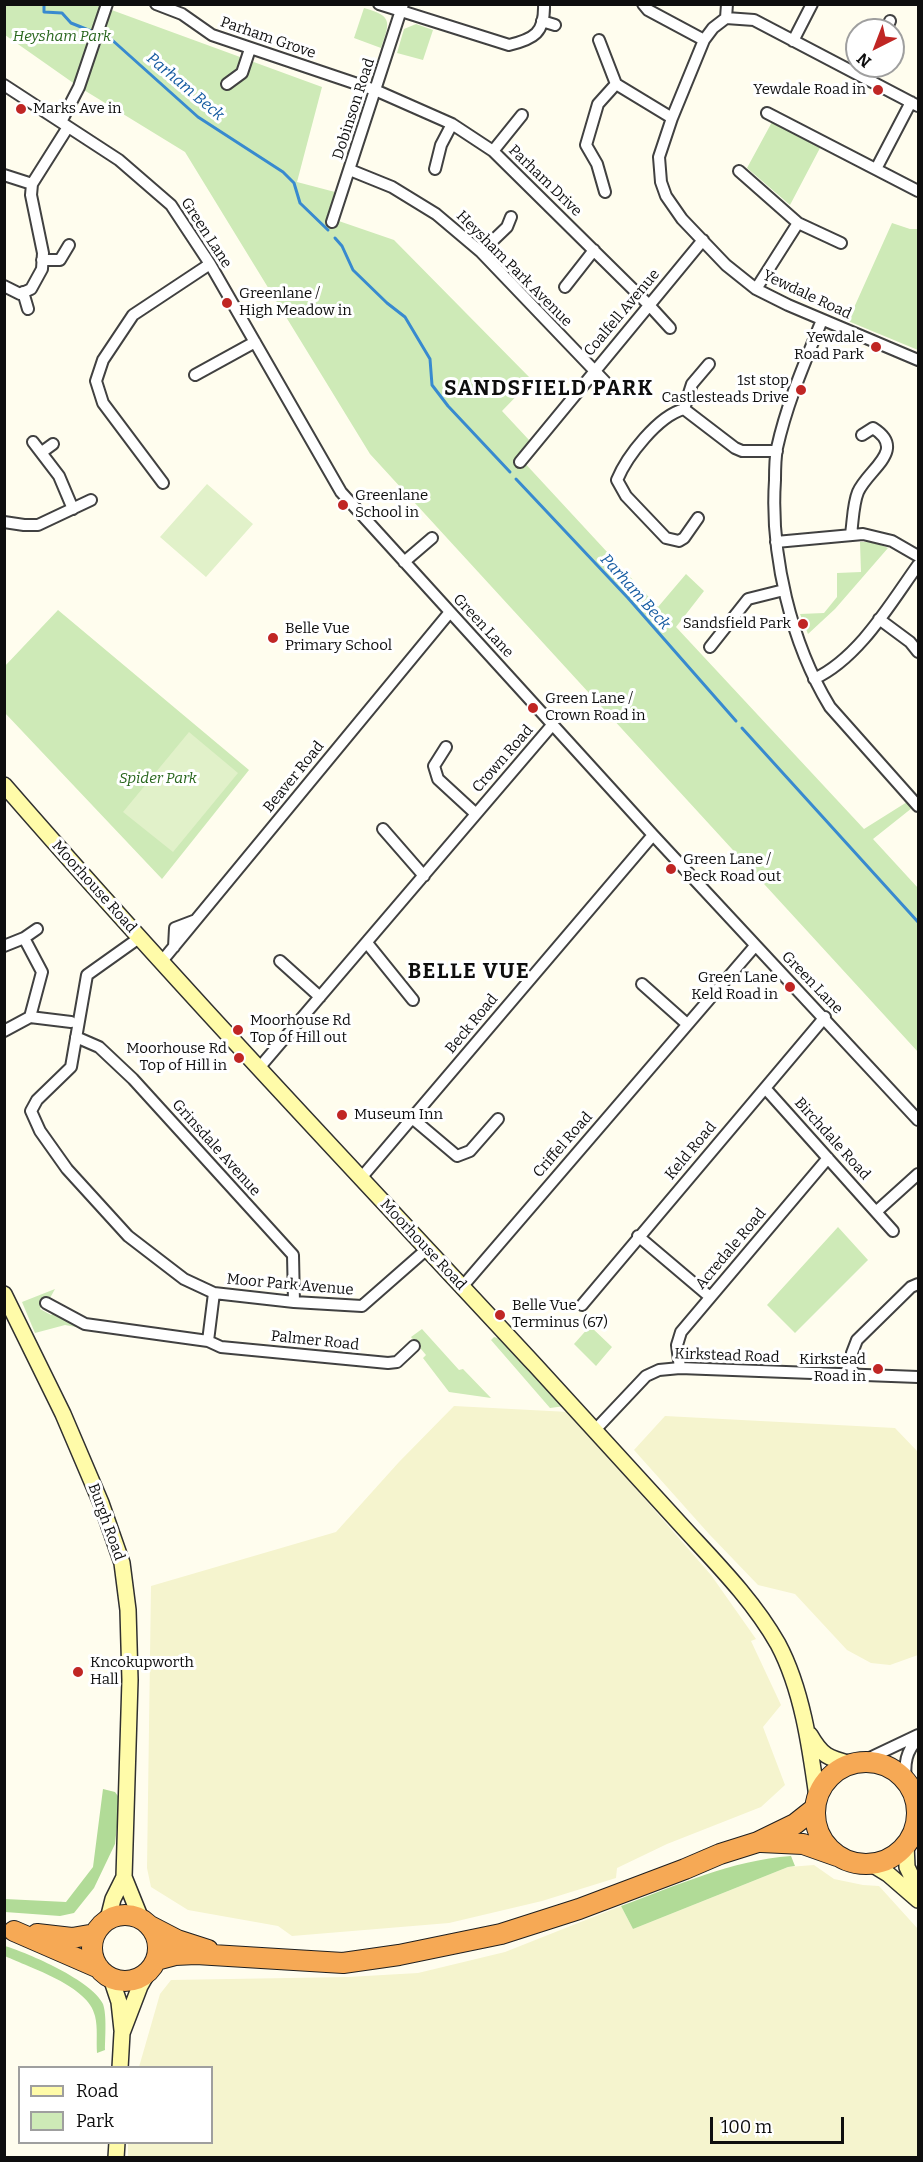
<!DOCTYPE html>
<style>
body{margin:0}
#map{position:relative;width:923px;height:2162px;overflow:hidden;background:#fffdee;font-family:Bitter,serif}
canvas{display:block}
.frame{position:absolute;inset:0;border:6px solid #0e0e0e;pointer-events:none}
.legend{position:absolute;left:18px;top:2066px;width:195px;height:78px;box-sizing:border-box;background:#fff;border:2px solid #9f9f9f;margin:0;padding:8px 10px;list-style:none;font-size:18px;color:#0e0e0e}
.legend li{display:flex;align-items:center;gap:12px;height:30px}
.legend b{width:30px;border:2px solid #9f9f9f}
.north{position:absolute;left:845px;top:18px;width:60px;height:60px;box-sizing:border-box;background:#fff;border:2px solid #9f9f9f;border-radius:50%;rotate:222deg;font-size:16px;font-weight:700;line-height:24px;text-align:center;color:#0e0e0e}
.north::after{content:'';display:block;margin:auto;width:21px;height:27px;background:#c02624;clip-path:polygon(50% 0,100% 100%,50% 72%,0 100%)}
.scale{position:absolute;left:710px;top:2117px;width:134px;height:27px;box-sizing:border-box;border:3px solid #0e0e0e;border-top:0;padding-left:8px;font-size:18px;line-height:21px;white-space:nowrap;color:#0e0e0e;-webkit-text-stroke:4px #fff;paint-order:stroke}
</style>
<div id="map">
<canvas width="923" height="2162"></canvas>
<div class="frame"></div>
<ul class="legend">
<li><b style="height:8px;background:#fffba9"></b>Road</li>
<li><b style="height:16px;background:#ceeab7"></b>Park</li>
</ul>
<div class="north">N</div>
<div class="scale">100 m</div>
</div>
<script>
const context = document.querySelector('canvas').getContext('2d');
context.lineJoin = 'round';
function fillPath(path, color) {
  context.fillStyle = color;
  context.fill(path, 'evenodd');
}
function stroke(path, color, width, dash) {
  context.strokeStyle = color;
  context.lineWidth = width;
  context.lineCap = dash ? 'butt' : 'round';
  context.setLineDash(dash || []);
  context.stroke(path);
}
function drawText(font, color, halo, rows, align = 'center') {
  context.font = font + ' Bitter,serif';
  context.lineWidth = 6;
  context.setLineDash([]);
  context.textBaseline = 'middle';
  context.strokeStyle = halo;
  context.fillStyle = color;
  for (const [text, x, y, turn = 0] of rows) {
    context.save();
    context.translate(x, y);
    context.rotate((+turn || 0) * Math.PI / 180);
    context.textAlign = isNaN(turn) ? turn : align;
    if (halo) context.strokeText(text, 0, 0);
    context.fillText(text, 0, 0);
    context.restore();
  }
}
fillPath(new Path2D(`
 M454 1406 569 1412 711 1575 756 1639 751 1641 781 1705 763 1727 785 1785 761 1807 667 1844 617 1868 616 1878 542 1901 449 1923 292 1936 278 1926 188 1910 151 1887 147 1868 151 1586 336 1532 399 1462Z
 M665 1416 895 1428 918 1452V1655L890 1665 871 1663 847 1650 795 1594 758 1585 709 1534 634 1450Z
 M814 1865 834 1879 863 1885 879 1886 918 1929V2157L128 2158V2143L212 2142V2068L139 2067 160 1994 171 1980 348 1977 418 1973 505 1952 621 1906 633 1929 788 1867Z`), '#f5f4ce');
fillPath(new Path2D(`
 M4 5H98L322 87 297 182 335 192 330 218 394 240 532 380 502 411 529 440 521 459 658 607 686 574 704 591 676 627 864 829 907 802 912 808 873 839 918 888V1052L370 454 185 152 79 87 5 35Z
 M364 8C393 16 390 22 381 48L354 38Z
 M416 24 433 30 423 60 397 53 404 29Z
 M772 122 820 148 790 205 747 168Z
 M892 223 910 229H918V350L848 321Z
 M860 542H874L888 548 835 609 808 634 800 614 824 613 837 597V573L861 572Z
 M58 610 249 770 162 879 5 713 4 667Z
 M838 1227 868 1260 795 1333 767 1305Z
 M55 1289 50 1298 46 1296 40 1309 51 1315 54 1312 78 1323 76 1327 65 1325 35 1333 22 1302Z
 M590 1326 612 1347 596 1366 574 1344Z
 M422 1329 459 1370 463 1369 491 1398 449 1392 423 1358 426 1355 411 1337Z
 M494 1337 501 1339 565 1406 550 1408 491 1340Z`), '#ceeab7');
fillPath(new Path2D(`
 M103 1789 115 1792 120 1799 115 1844 94 1888 74 1913 60 1916 5 1912V1899L66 1902 93 1867Z
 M791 1856 795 1866 788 1867 633 1929 621 1906C676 1886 732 1860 791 1856Z
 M5 1946C28 1953 93 1981 103 2004 107 2015 105 2038 105 2050L97 2053C96 2041 98 2028 95 2016 89 1986 30 1968 5 1956Z`), '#b1db97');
fillPath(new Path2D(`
 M207 484 253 524 206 577 160 537Z
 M189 732 238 773 173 852 123 812Z`), '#e1f1c9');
stroke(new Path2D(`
 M44 4V12L62 13 71 23 111 39 198 117 283 172 294 183 300 203 328 230
 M335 238 342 246 353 270 387 303 405 317 430 359 432 385 448 406 510 472
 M516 479 628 598 736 721
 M742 728 918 922`), '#388acf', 3);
const street = new Path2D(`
 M156 4 182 14 212 35 375 90 452 124 493 151 649 305 670 328
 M379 4 509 45C534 39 545 33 544 4
 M643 4 648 10 704 40
 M726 18 727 4
 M542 21 555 25
 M886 30 890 21
 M599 40 616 84 598 104 586 145 597 164 605 192
 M793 41 812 4
 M227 84 242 73 250 49
 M616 84 672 118
 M4 85 119 160 171 205 210 264 341 492 653 835 918 1120
 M918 106 754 20 726 18 713 28 704 40 672 118 659 157 661 182 666 196 682 219 726 265 756 289 788 305 918 360
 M767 113 918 191
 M61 122 79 87 107 4
 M493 151 522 115
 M435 169 441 145 452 124
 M876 169 911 102
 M350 170 392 187 436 214 481 252 613 390
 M739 171 798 223 841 243
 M4 175 32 184
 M332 222 403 4
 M481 252 507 227 511 217
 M42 260H60L69 245
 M4 286 20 294 31 289 42 269 43 253 31 195 32 184 68 127
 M565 287 594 250
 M756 289 798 223
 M23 292 28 309
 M822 320C805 362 787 403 777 448 775 459 775 470 775 480 770 555 791 643 830 707L918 806
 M195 375 255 342
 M684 409 692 384 709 364
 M33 442 59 476 73 509
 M42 452 53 444
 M520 462 703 240
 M163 483 103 403 96 381 103 360 133 315 210 264
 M698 518 684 538 679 541 666 538 626 496 617 480C627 456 658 416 684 409L735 448 742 451H777
 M4 522 24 525H38L91 500
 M851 534C853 521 853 504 858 492 868 469 908 450 873 428L862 435
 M776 542 863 534 892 541 918 556
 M404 562 432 538
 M879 619 910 642 918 652
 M710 647 748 599 784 590
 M814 679C859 658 890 604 918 565
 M446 747 434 766 438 779 476 814
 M383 829 424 876
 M24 938 37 929
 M139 938 87 975 71 1067 37 1100 31 1111 40 1131 67 1169 128 1236 184 1279 214 1293 294 1302 362 1306 427 1249
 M367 943 413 1000
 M4 946 24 938 42 972 30 1017 4 1031
 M174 947 175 928 196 920
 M162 961 450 612
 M280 961 320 997
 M642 984 687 1024
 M30 1017 71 1022
 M76 1037 99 1047 133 1079 293 1255 294 1302
 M259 1068 553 724
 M765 1088 893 1231
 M412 1118 457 1156 470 1151 498 1119
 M361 1178 653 835
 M877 1211 918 1174
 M638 1236 710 1297
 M462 1287 755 946
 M214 1293 208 1341 221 1347 388 1363 397 1362 414 1346
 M46 1303 85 1324 208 1341
 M582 1305 825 1017
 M680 1368 677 1345 681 1332 828 1158
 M851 1376 852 1353 857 1340 911 1287 918 1284
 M595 1430 646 1376 659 1370 680 1368 918 1377
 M859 1763 918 1735
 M906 1780C904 1764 906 1751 918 1739`);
const secondary = new Path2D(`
 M4 785C176 983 357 1173 535 1365 584 1419 633 1473 682 1526 716 1563 753 1600 778 1644 802 1689 810 1746 817 1797
 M4 1294 63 1414 101 1503 122 1563 128 1610 130 1680 124 1877 141 1919
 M810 1735C822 1756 828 1758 851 1764
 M906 1844 907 1867 918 1890
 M870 1863 888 1874 918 1900
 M108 1919 113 1899 124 1877
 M111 1978 119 2002 122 2030
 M120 2068 122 2033 140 1986 148 1972
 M116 2158 117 2142`);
const highway = new Path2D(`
 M815 1813a51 51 0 1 1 102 0a51 51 0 1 1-102 0Z
 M761 1842 803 1844 837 1856
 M92 1948a33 33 0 1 1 66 0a33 33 0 1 1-66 0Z
 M150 1926 177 1940 208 1950
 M14 1931 99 1968
 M37 1934 72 1938 95 1934
 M156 1960 175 1955 196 1954 343 1963 399 1955 501 1934 579 1909 685 1869 720 1854 758 1842 795 1824 814 1809`);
stroke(street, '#414141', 14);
stroke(secondary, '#303030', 18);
stroke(highway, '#1f1f1f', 22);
stroke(street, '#fff', 10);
stroke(secondary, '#fffba9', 15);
stroke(highway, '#f6a955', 20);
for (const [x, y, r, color] of [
 [878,90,6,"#c02624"],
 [21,109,6,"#c02624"],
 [227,303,6,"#c02624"],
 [876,347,6,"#c02624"],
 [801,390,6,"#c02624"],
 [343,505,6,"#c02624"],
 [803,624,6,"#c02624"],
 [273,638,6,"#c02624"],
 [533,708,6,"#c02624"],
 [671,869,6,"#c02624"],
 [790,987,6,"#c02624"],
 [238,1030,6,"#c02624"],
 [239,1058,6,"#c02624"],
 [342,1115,6,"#c02624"],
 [500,1315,6,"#c02624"],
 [878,1369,6,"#c02624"],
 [78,1672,6,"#c02624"]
]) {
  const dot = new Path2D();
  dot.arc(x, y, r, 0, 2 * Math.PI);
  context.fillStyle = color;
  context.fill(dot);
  stroke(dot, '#fff', 2);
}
drawText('italic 15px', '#28661d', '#fff', [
 ["Heysham Park",62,37],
 ["Spider Park",158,779]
]);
drawText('15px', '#0e0e0e', '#fff', [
 ["Parham Grove",268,38,19],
 ["Dobinson Road",354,109,-72],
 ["Parham Drive",545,181,44],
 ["Green Lane",206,233,57],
 ["Heysham Park Avenue",514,269,45],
 ["Yewdale Road",807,295,25],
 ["Coalfell Avenue",622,313,-50],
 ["Green Lane",483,626,47],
 ["Crown Road",503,759,-49],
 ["Beaver Road",294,777,-51],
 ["Moorhouse Road",94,887,48],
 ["Green Lane",812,983,46],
 ["Beck Road",472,1024,-50],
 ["Birchdale Road",832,1139,48],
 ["Criffel Road",563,1145,-49],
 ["Grinsdale Avenue",216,1148,48],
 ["Keld Road",691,1151,-50],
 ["Moorhouse Road",423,1245,47],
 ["Acredale Road",731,1249,-50],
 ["Moor Park Avenue",290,1285,5],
 ["Palmer Road",315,1341,6],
 ["Kirkstead Road",727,1356,2],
 ["Burgh Road",106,1522,70]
]);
drawText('15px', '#0e0e0e', '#fff', [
 ["Yewdale Road in",866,90,"right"],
 ["Marks Ave in",33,109],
 ["Greenlane /",239,294],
 ["High Meadow in",239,311],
 ["Yewdale",864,338,"right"],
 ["Road Park",864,355,"right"],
 ["1st stop",789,381,"right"],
 ["Castlesteads Drive",789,398,"right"],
 ["Greenlane",355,496],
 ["School in",355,513],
 ["Sandsfield Park",791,624,"right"],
 ["Belle Vue",285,629],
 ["Primary School",285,646],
 ["Green Lane /",545,699],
 ["Crown Road in",545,716],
 ["Green Lane /",683,860],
 ["Beck Road out",683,877],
 ["Green Lane",778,978,"right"],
 ["Keld Road in",778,995,"right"],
 ["Moorhouse Rd",250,1021],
 ["Top of Hill out",250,1038],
 ["Moorhouse Rd",227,1049,"right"],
 ["Top of Hill in",227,1066,"right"],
 ["Museum Inn",354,1115],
 ["Belle Vue",512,1306],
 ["Terminus (67)",512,1323],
 ["Kirkstead",866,1360,"right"],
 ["Road in",866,1377,"right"],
 ["Kncokupworth",90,1663],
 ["Hall",90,1680]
], 'left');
drawText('italic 16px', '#155ba1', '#fff', [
 ["Parham Beck",185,87,40],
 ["Parham Beck",635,592,48]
]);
context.letterSpacing = '1.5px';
drawText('bold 21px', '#0e0e0e', '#fff', [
 ["SANDSFIELD PARK",549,389],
 ["BELLE VUE",469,972]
]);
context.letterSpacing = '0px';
</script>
